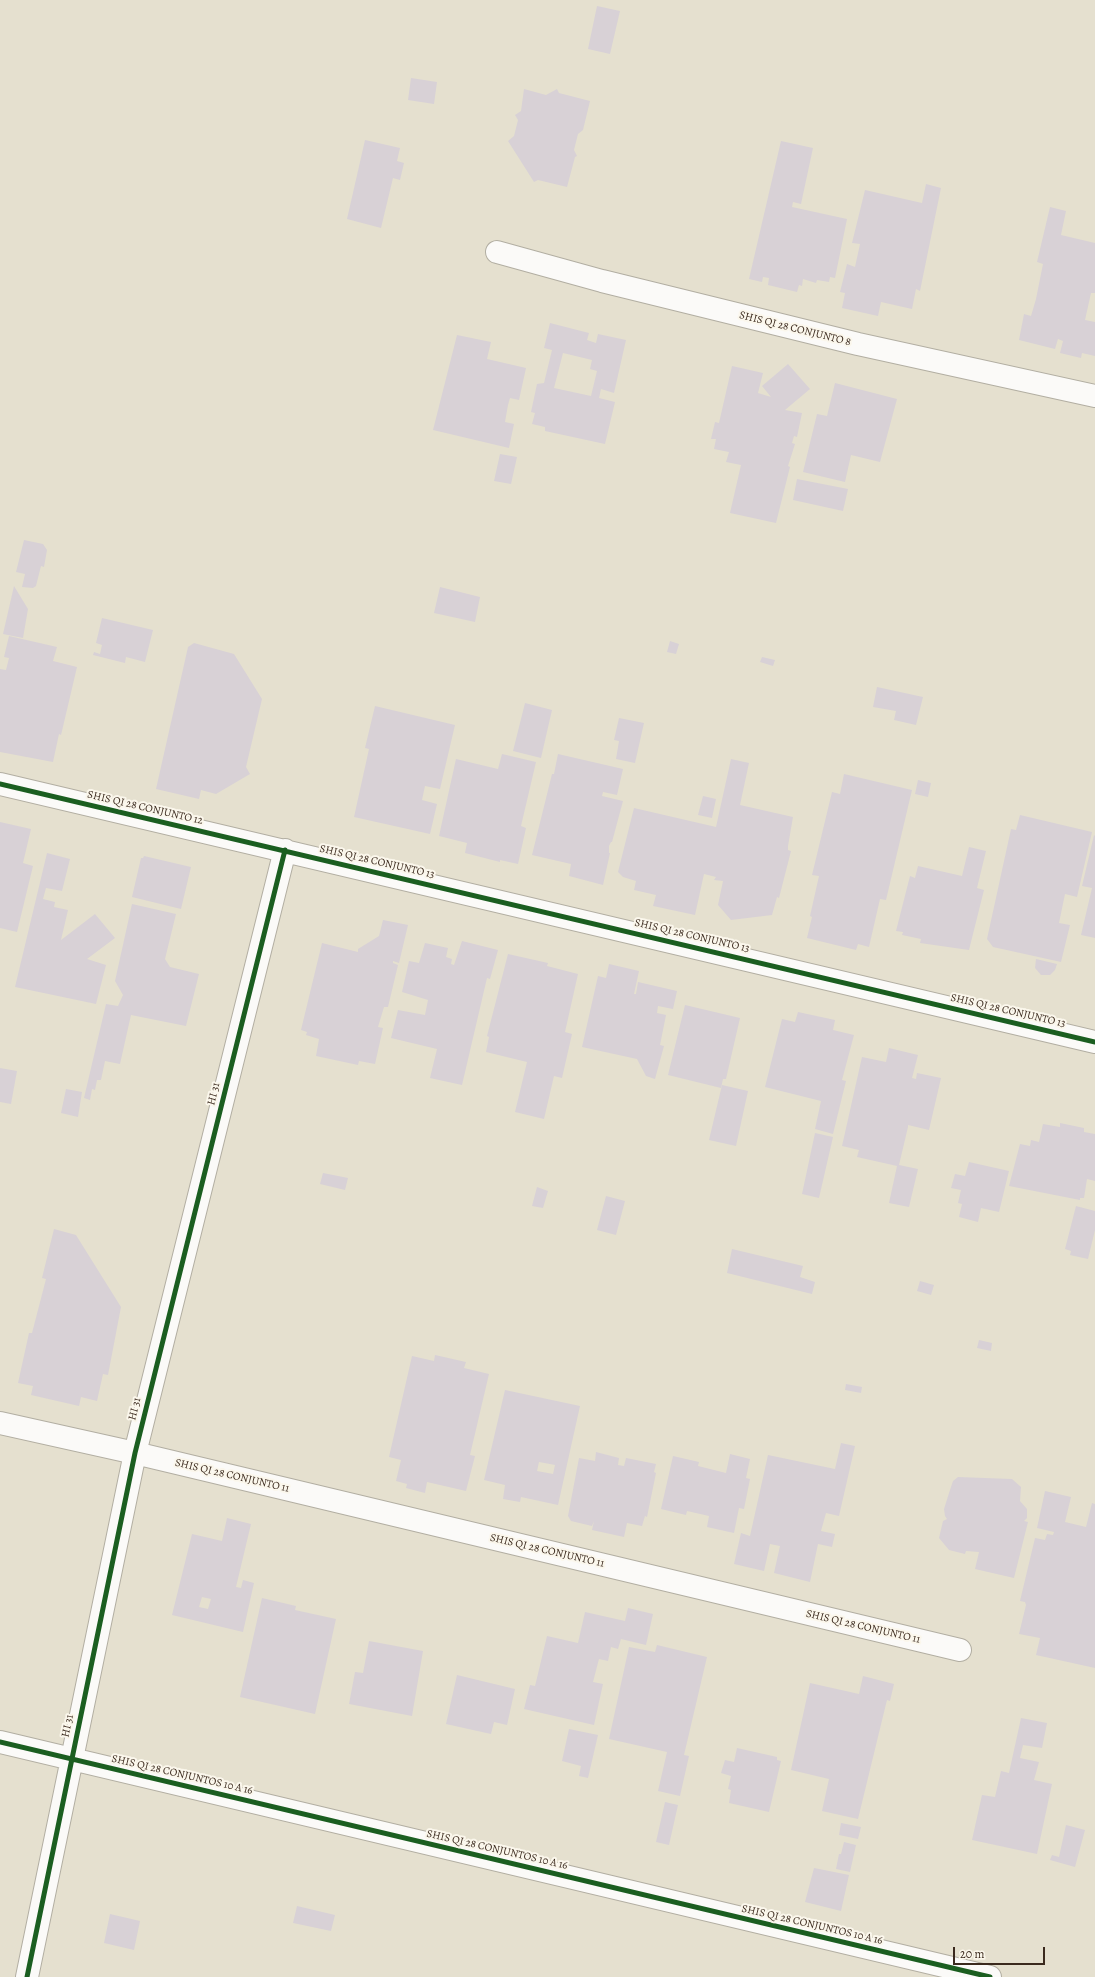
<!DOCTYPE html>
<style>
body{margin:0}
#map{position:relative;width:1095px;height:1977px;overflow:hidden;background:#e5e0cf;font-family:Alegreya,serif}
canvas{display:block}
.scale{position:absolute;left:953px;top:1947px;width:92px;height:18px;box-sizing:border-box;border:2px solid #3b2a1e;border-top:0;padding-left:5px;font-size:12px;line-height:14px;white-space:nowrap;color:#3b2a1e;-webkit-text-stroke:3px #fbf7ec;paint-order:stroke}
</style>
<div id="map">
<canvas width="1095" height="1977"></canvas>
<div class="scale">20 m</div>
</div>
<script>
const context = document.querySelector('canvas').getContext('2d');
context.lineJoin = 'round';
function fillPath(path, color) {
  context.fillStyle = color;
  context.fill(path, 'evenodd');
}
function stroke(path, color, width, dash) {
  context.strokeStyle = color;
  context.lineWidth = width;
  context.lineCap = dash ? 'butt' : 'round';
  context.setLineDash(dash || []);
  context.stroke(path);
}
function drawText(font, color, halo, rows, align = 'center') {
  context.font = font + ' Alegreya,serif';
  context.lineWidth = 4;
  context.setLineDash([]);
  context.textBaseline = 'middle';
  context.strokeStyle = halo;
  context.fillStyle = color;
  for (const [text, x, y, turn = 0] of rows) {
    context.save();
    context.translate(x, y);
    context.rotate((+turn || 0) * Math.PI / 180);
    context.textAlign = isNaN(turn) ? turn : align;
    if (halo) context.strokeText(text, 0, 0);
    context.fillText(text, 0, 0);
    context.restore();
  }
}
fillPath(new Path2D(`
 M597 6 620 11 610 54 588 49Z
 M411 78 437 82 434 104 408 100Z
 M524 89 546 95 557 89 559 93 590 101 583 130 578 134 574 150 577 156 575 157 567 187 538 180 534 182 508 141 514 136 518 120 515 115 521 111Z
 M365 140 400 148 397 161 404 163 400 180 393 178 381 228 347 219Z
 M781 141 813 148 801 204 793 202 792 207 847 219 835 278 830 277 829 282 817 280 816 283 803 279 802 286 799 285 797 292 768 285 769 278 763 277 762 282 749 279Z
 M926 184 941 188 920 291 916 289 912 309 881 302 878 316 842 308 845 293 840 292 847 264 855 267 860 244 852 243 865 190 922 203Z
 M1050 207 1066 211 1061 235 1095 243V293H1091L1085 320 1095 322V356L1082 353 1081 358 1060 353 1063 341 1058 339 1055 349 1019 340 1024 314 1031 316 1036 299 1043 264 1037 262Z
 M550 323 589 333 587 340 596 343 598 334 626 340 614 393 601 389 599 398 615 402 605 444 545 431V427L532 424 535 413 531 412 537 384 544 383 552 350 544 348ZM563 353 592 360 590 369 597 371 591 396 554 388Z
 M457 335 491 342 487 359 526 368 519 400 510 398 508 405 505 422 514 424 509 448 433 430Z
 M788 364 810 389 785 410 802 413 797 437 794 436 792 443 795 444 788 466 790 467 776 523 730 513 741 465 726 462 729 452 714 449 716 439H711L715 422 719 423 732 366 763 373 758 393 771 397 762 386Z
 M835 383 897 399 880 462 851 455 845 482 803 472 817 414 827 416Z
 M500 454 517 457 511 484 494 481Z
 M797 479 848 489 843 511 793 500Z
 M24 540 43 544 47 550 44 567 41 566 36 586 33 588 22 587 25 574 16 572Z
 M14 586 28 609 23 638 3 634Z
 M440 587 480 597 475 622 434 613Z
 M102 618 153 630 145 662 126 657 125 663 93 655 94 652 100 654 102 645 96 643Z
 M9 636 57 647 53 661 77 667 62 731 61 735 59 734 53 762 0 752V669L6 670 9 658 4 657Z
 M670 641 679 644 676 654 667 652Z
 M194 643 234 654 262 699 246 767 250 774 216 794 201 790 199 799 156 789 188 647Z
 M762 657 775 660 773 666 760 662Z
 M877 687 923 697 916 725 894 720 896 711 873 707Z
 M525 703 552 710 541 758 513 751Z
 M375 706 455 725 440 789 425 786 422 800 437 804 430 834 354 817 369 749 365 748Z
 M619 718 644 723 635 763 616 759 619 741 614 740Z
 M502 754 536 762 521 826 526 828 518 864 500 860V862L465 853 467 843 439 836 456 759 498 769Z
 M558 754 623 769 617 795 603 792 602 796 623 801 612 842H611L609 846V853H610L603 885 569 876 571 864 532 855 552 774H554Z
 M731 759 749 763 740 805 793 817 788 846V850L791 851 779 898 777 897 772 915 731 920 718 905 723 881 714 880 716 877 704 874 695 915 653 906 656 895 634 890 636 881 623 877 618 872 634 808 716 827Z
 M844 774 912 790 886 900 880 899 869 947 858 944 856 950 807 938 812 917 810 916 819 876 812 875 832 792 840 794Z
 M918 780 931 783 928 797 915 794Z
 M703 796 716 799 712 818 698 815Z
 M1020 815 1092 832 1077 897 1065 894 1059 923 1070 925 1061 962 993 947 987 939 1011 829 1016 830Z
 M0 822 31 829 23 863 33 866 17 932 0 928Z
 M1094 835 1095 836V938L1081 935 1092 888 1082 886Z
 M969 847 986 851 977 888 984 890 969 950 920 943 921 939 902 935 903 932 896 931 910 876 915 878 918 866 962 876Z
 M47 853 70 859 62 891 46 888 43 899 55 902 54 907 68 910 61 940 95 914 115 938 87 959 106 965 96 1004 15 987Z
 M144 856 191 867 181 909 132 897 141 858H143Z
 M132 904 176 914 165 959 170 967 199 974 186 1026 131 1015 120 1064 105 1061 101 1080H97L95 1090 92 1089 90 1100 84 1098 106 1004 118 1006 123 995 115 981Z
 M383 920 408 925 399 963 393 961V963L398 965 388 1007H384L378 1027 383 1028 375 1064 359 1061 358 1065 316 1056 319 1039 306 1035 307 1032 301 1030 322 943 358 952V949L379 936Z
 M462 941 498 950 490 979 487 978 462 1085 430 1078 437 1049 391 1038 398 1010 425 1015 428 1000 402 992 409 961 419 963 425 943 448 948 446 957 452 959 451 964 454 965Z
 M508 954 548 963 547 966 578 974 565 1032 572 1034 562 1078 554 1076 544 1119 515 1112 527 1062 486 1052 489 1037 487 1036Z
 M1036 959 1057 964 1055 970 1050 975H1041L1035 968Z
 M609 964 639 971 634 994H636L638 982 677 991 673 1009 658 1006 657 1013 666 1015 660 1045 664 1046 655 1079 646 1076 637 1059 582 1047 598 976 606 978Z
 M685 1005 740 1018 726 1079H723L721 1088 668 1075Z
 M798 1012 835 1020 833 1030 854 1035 842 1080 846 1081 833 1134 815 1129 821 1101 765 1087 782 1019 795 1022Z
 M889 1048 918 1055 912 1078 916 1079 917 1073 941 1078 929 1130 908 1125V1127L899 1165 918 1169 909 1207 889 1203 897 1166 857 1157 859 1150 842 1146 862 1057 886 1062Z
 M0 1068 17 1071 11 1104 0 1102Z
 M722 1085 748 1091 736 1146 709 1140Z
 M66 1089 82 1092 78 1117 61 1113Z
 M1060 1123 1084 1128V1132L1095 1134V1181L1087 1179 1084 1198H1080V1200L1009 1186 1020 1144 1030 1146 1031 1140 1039 1142 1043 1124 1060 1127Z
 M815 1133 833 1137 819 1198 802 1194Z
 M969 1162 1009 1171 999 1212 981 1208 978 1222 959 1217 962 1204 958 1203 961 1190 951 1188 955 1174 965 1176Z
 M323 1173 348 1178 345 1190 320 1184Z
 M537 1187 548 1191 543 1208 532 1206Z
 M606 1196 625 1201 616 1235 597 1230Z
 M1076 1206 1095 1211V1230L1088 1259 1070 1255 1071 1251 1065 1249Z
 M54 1229 76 1235 121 1307 108 1375 103 1374 97 1401 81 1397 79 1406 31 1395 33 1386 18 1383 29 1333H32L46 1279 42 1278Z
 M732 1249 803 1266 800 1277 815 1282 812 1294 727 1273Z
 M920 1281 934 1285 931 1295 917 1291Z
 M979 1340 992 1343 991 1351 977 1348Z
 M435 1355 466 1362 464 1368 489 1374 470 1455 475 1456 466 1491 427 1482 425 1493 406 1488 407 1484 396 1481 401 1460 389 1457 412 1356 434 1361Z
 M846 1384 862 1387 861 1393 845 1390Z
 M505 1390 580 1406 558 1505 521 1497 520 1502 503 1499 505 1485 484 1480ZM539 1462 555 1465 553 1474 537 1471Z
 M841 1443 855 1446 839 1516 826 1513 821 1531 835 1534 832 1547 818 1544 810 1582 774 1573 780 1546 770 1544 764 1571 734 1564 741 1533 750 1536 768 1455 835 1469Z
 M596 1452 619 1458 618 1465 624 1466 626 1458 656 1464 654 1472 656 1473 647 1517 645 1516 642 1526 627 1523 624 1537 592 1530 594 1521 592 1526 571 1521 568 1516 579 1458 595 1461Z
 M730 1454 750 1459 746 1478 750 1479 744 1509 739 1508 734 1533 707 1527 709 1516 687 1511 686 1515 661 1509 673 1456 699 1462 698 1466 726 1473Z
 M958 1477 1012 1479 1021 1487 1020 1501 1027 1509V1518L1024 1521 1028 1522 1014 1578 975 1569 979 1552 966 1551 965 1554 949 1550 939 1538 943 1521 947 1519 945 1516 944 1509 949 1493 953 1481Z
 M1045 1491 1071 1497 1065 1522 1086 1527 1092 1503 1095 1504V1668L1036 1655 1040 1638 1019 1634 1026 1605 1025 1602 1020 1601 1035 1538 1045 1540 1047 1534 1053 1535 1054 1532 1037 1528Z
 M227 1518 251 1524 236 1587 241 1588 243 1580 254 1583 243 1632 172 1615 192 1534 222 1541ZM202 1597 211 1599 208 1609 199 1607Z
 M262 1598 296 1606 295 1610 336 1619 315 1714 240 1697Z
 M628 1608 653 1614 646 1645 621 1639 618 1649 611 1647 608 1661 599 1659 593 1682 603 1684 594 1725 524 1709 530 1685 535 1686 536 1682 547 1636 578 1643 585 1612 625 1621Z
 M369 1641 423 1651 412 1716 349 1704 355 1672 363 1673Z
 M657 1645 707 1657 684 1755 689 1756 680 1796 658 1791 667 1752 609 1739 629 1647 655 1652Z
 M457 1675 515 1689 507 1725 494 1722 491 1734 446 1724Z
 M863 1676 894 1684 890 1701 887 1700 886 1704 858 1819 822 1811 829 1779 791 1770 810 1683 859 1694Z
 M1021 1718 1047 1723 1042 1748 1023 1745 1020 1758 1039 1762 1034 1780 1052 1784 1037 1854 972 1840 982 1795 995 1797 1001 1771 1009 1773Z
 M569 1729 598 1735 588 1778 579 1776 581 1766 562 1761Z
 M737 1748 777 1757V1760L781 1761 769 1812 729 1803 731 1790 728 1789 731 1776 721 1773 725 1760 734 1762Z
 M665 1802 678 1805 669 1845 656 1842Z
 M841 1823 861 1827 858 1839 839 1835Z
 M1066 1825 1085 1830 1075 1867 1050 1860 1052 1855 1059 1857Z
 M844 1842 856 1845 850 1872 836 1869 839 1854H841Z
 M814 1868 849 1875 841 1911 805 1902Z
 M297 1906 335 1915 331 1931 293 1923Z
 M110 1914 140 1921 134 1950 104 1943Z`), '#d8d1d6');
const minor = new Path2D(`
 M497 252 602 281 858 344 1095 396
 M0 784 1095 1042
 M0 1423 135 1453 960 1650
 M0 1742 990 1977
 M27 1977 135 1453 285 850`);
stroke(minor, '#b2aea2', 24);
stroke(minor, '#fbfaf8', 22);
stroke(new Path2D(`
 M0 784 1095 1042
 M0 1742 990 1977
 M27 1977 135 1453 285 850`), '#1b5e20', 5);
drawText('11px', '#3b2a1e', '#fbf7ec', [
 ["SHIS QI 28 CONJUNTO 8",795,329,14],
 ["SHIS QI 28 CONJUNTO 12",145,808,13],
 ["SHIS QI 28 CONJUNTO 13",377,862,13],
 ["SHIS QI 28 CONJUNTO 13",692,936,13],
 ["SHIS QI 28 CONJUNTO 13",1008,1011,13],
 ["HI 31",214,1094,-76],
 ["HI 31",135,1409,-76],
 ["SHIS QI 28 CONJUNTO 11",232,1476,13],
 ["SHIS QI 28 CONJUNTO 11",547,1551,13],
 ["SHIS QI 28 CONJUNTO 11",863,1627,13],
 ["HI 31",68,1726,-78],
 ["SHIS QI 28 CONJUNTOS 10 A 16",182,1775,13],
 ["SHIS QI 28 CONJUNTOS 10 A 16",497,1850,13],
 ["SHIS QI 28 CONJUNTOS 10 A 16",812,1925,13]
]);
</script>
